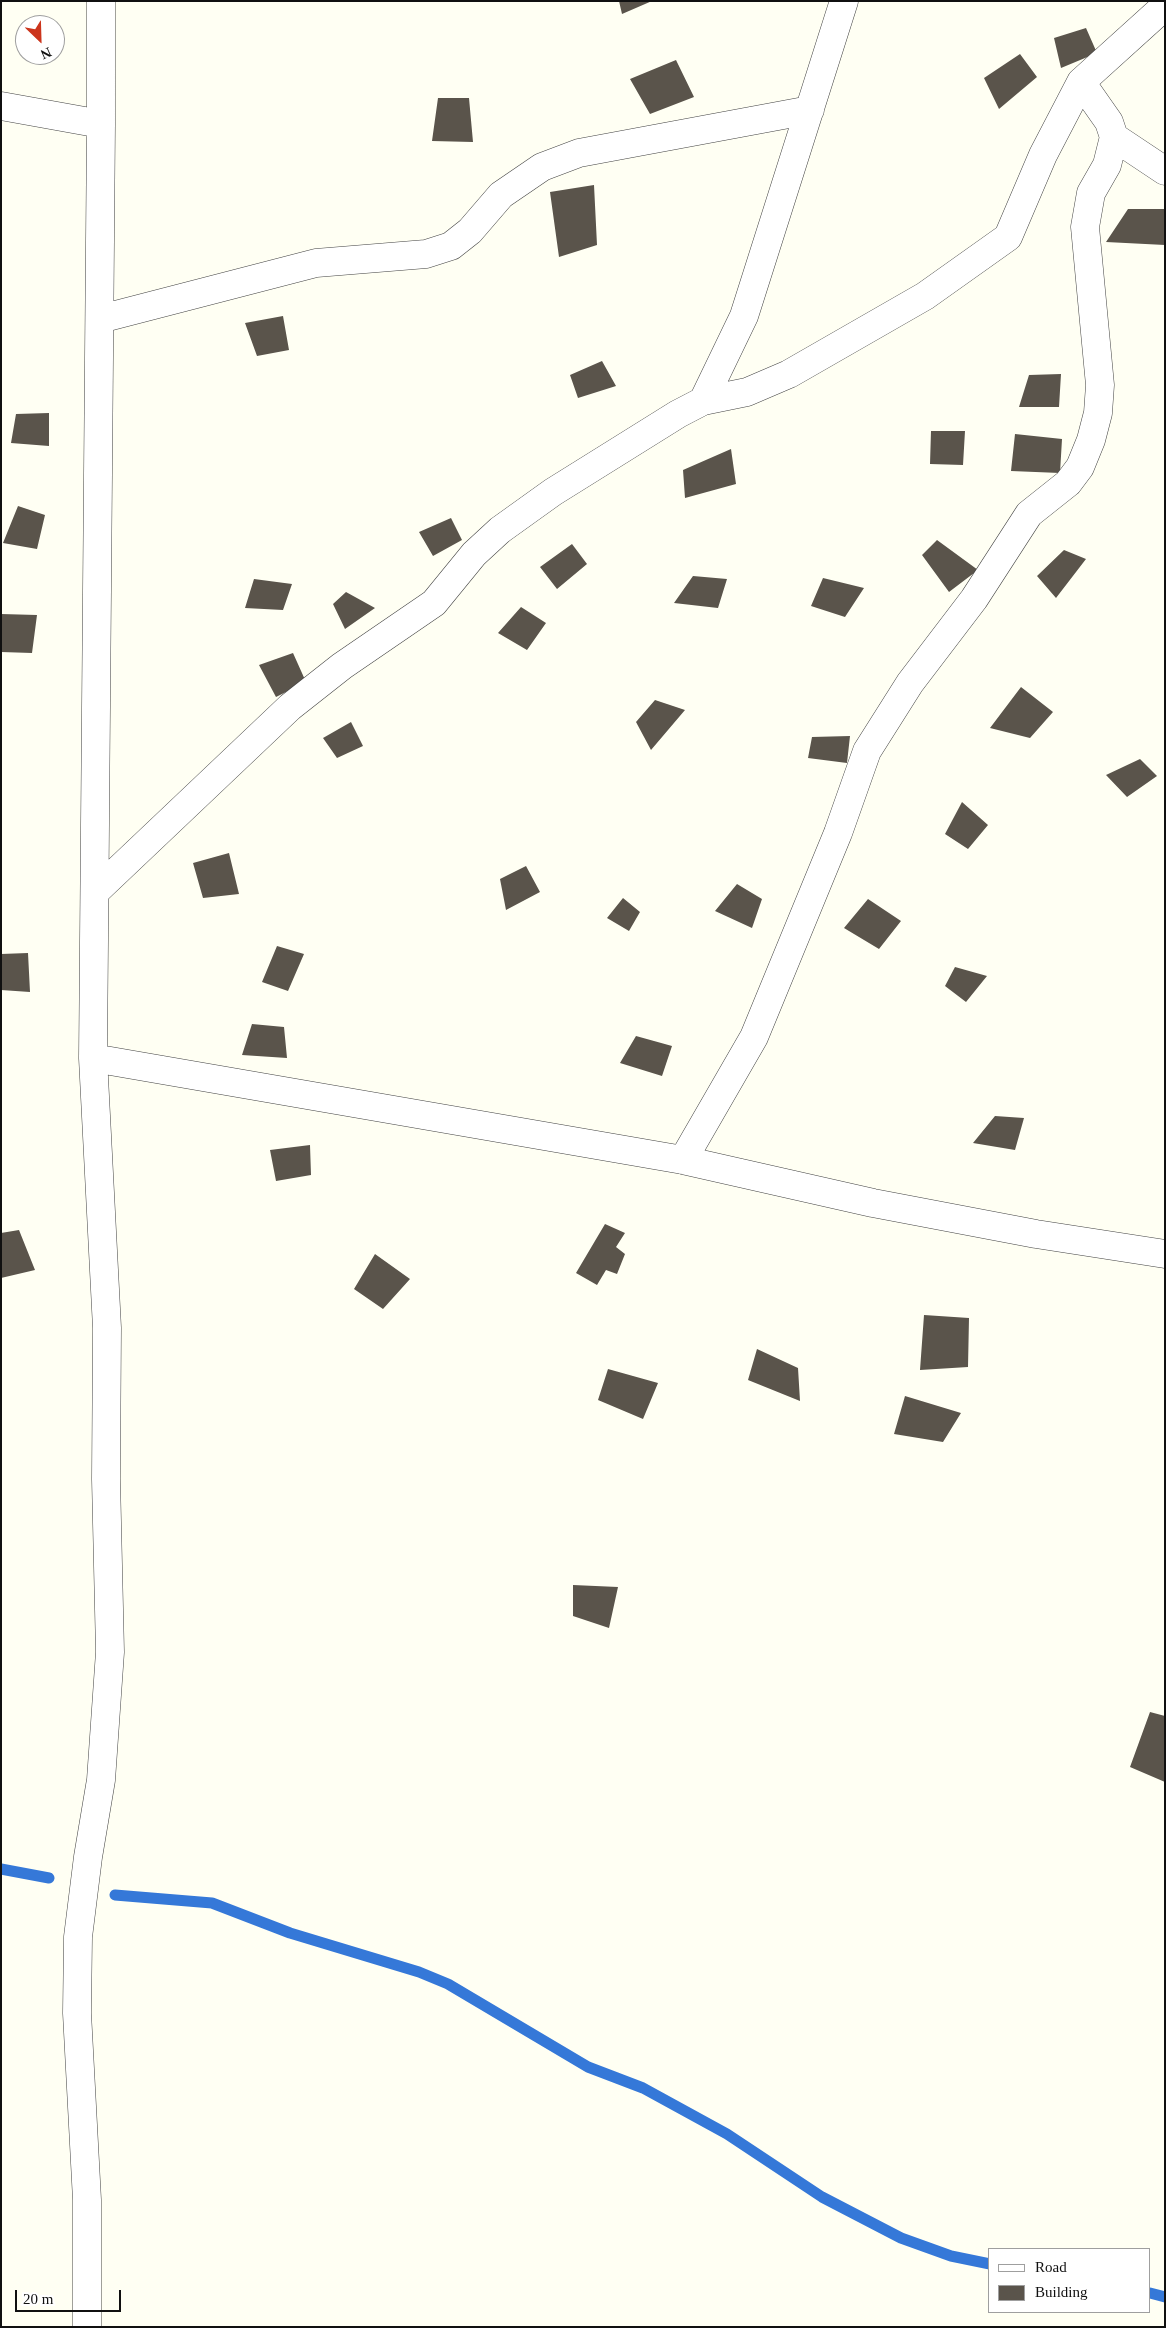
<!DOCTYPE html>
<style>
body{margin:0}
#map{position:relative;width:1166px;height:2328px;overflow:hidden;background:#fffff3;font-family:Georgia,serif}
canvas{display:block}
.frame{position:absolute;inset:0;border:2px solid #101010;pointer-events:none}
.legend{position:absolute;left:988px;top:2248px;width:162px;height:65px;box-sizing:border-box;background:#fff;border:1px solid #9f9f9f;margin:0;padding:6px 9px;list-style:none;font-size:15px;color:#101010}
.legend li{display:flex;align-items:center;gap:10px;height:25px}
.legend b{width:25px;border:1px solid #9f9f9f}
.north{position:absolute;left:15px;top:15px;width:50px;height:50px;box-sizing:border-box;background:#fff;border:1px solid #9f9f9f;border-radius:50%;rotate:156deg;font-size:14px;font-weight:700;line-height:20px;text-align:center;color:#101010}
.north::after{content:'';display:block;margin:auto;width:18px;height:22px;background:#cc351c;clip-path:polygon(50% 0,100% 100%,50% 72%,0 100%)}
.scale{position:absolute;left:15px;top:2290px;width:106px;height:22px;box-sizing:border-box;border:2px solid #101010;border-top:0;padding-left:6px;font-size:15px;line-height:18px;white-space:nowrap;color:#101010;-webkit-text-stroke:4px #fff;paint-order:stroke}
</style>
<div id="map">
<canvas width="1166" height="2328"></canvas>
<div class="frame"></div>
<ul class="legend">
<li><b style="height:6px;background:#fff"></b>Road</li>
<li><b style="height:14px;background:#5a544b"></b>Building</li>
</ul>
<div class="north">N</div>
<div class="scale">20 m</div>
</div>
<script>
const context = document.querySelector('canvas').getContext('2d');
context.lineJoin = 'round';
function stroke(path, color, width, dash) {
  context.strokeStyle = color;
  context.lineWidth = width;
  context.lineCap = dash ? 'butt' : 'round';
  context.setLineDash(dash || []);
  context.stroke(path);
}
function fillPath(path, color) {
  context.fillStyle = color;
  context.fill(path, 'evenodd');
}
stroke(new Path2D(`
 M1 1869 49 1878
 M115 1895 212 1903 290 1933 419 1972 448 1984 588 2067 643 2088 727 2134 822 2197 901 2238 951 2256 990 2264
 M1150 2293 1165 2297`), '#3578d8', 11);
fillPath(new Path2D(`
 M619 1H652L622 14Z
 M1086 28 1097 53 1061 68 1054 38Z
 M1020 54 1037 77 999 109 984 78Z
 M676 60 694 97 650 114 630 79Z
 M438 98H469L473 142 432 141Z
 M594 185 597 245 559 257 550 192Z
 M1128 209H1165V245L1106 242Z
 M283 316 289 350 257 356 245 323Z
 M602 361 616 386 578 398 570 375Z
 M1061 374 1059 407H1019L1029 375Z
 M49 413V446L11 443 16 414Z
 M931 431H965L963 465 930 464Z
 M1015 434 1062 439 1060 473 1011 471Z
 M731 449 736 484 685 498 683 470Z
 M18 506 45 515 37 549 3 543Z
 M451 518 462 540 433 556 419 532Z
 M937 540 978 570 949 592 922 555Z
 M572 544 587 564 557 589 540 567Z
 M1064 550 1086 559 1056 598 1037 576Z
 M693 576 727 579 718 608 674 603Z
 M823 578 864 588 845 617 811 606Z
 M254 579 292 584 283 610 245 608Z
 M346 592 375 608 345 629 333 604Z
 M521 607 546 623 527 650 498 633Z
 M1 614 37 615 32 653 1 652Z
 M293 653 306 682 276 697 259 665Z
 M1021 687 1053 712 1030 738 990 728Z
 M655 700 685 710 651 750 636 722Z
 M351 722 363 746 337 758 323 738Z
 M850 736 847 763 808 758 812 737Z
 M1140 759 1157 776 1127 797 1106 775Z
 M962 802 988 825 968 849 945 834Z
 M229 853 239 894 203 898 193 863Z
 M526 866 540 892 506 910 500 879Z
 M737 884 762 899 752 928 715 911Z
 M623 898 640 912 629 931 607 918Z
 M868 899 901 921 879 949 844 928Z
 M277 946 304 954 288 991 262 982Z
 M28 953 30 992 1 990V954Z
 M955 967 987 976 966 1002 945 986Z
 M252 1024 284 1027 287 1058 242 1055Z
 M636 1036 672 1046 662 1076 620 1063Z
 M995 1116 1024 1118 1015 1150 973 1143Z
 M310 1145 311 1175 276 1181 270 1150Z
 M605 1224 625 1233 616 1247 625 1254 617 1274 606 1270 597 1285 576 1273Z
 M19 1230 35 1270 1 1278V1233Z
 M375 1254 410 1279 383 1309 354 1289Z
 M924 1315 969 1318 968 1367 920 1370Z
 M757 1349 798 1368 800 1401 748 1380Z
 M608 1369 658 1383 643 1419 598 1400Z
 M905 1396 961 1413 943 1442 894 1434Z
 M573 1585 618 1587 609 1628 573 1616Z
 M1150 1712 1165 1716V1782L1130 1767Z`), '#5a544b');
const minor = new Path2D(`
 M1 106 101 124
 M1114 137 1165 171
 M100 319 316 263 426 254 451 246 470 231 501 195 542 167 579 153 810 110
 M703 401 744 316 844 1
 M95 892 290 707 342 666 434 603 474 554 500 530 553 492 678 414 703 401 747 392 789 374 925 296 1008 237 1043 155 1081 82 1165 6
 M93 1058 683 1160 873 1203 1036 1234 1165 1254
 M683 1160 754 1037 838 833 867 751 910 683 974 599 1029 514 1068 483 1080 467 1091 440 1098 413 1100 385 1085 227 1091 193 1107 165 1114 137 1109 122 1081 82
 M87 2327V2200L77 2013 78 1937 88 1857 101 1780 110 1652 106 1479 107 1328 93 1058 101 124V1`);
stroke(minor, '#434343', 29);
stroke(minor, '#fff', 28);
</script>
